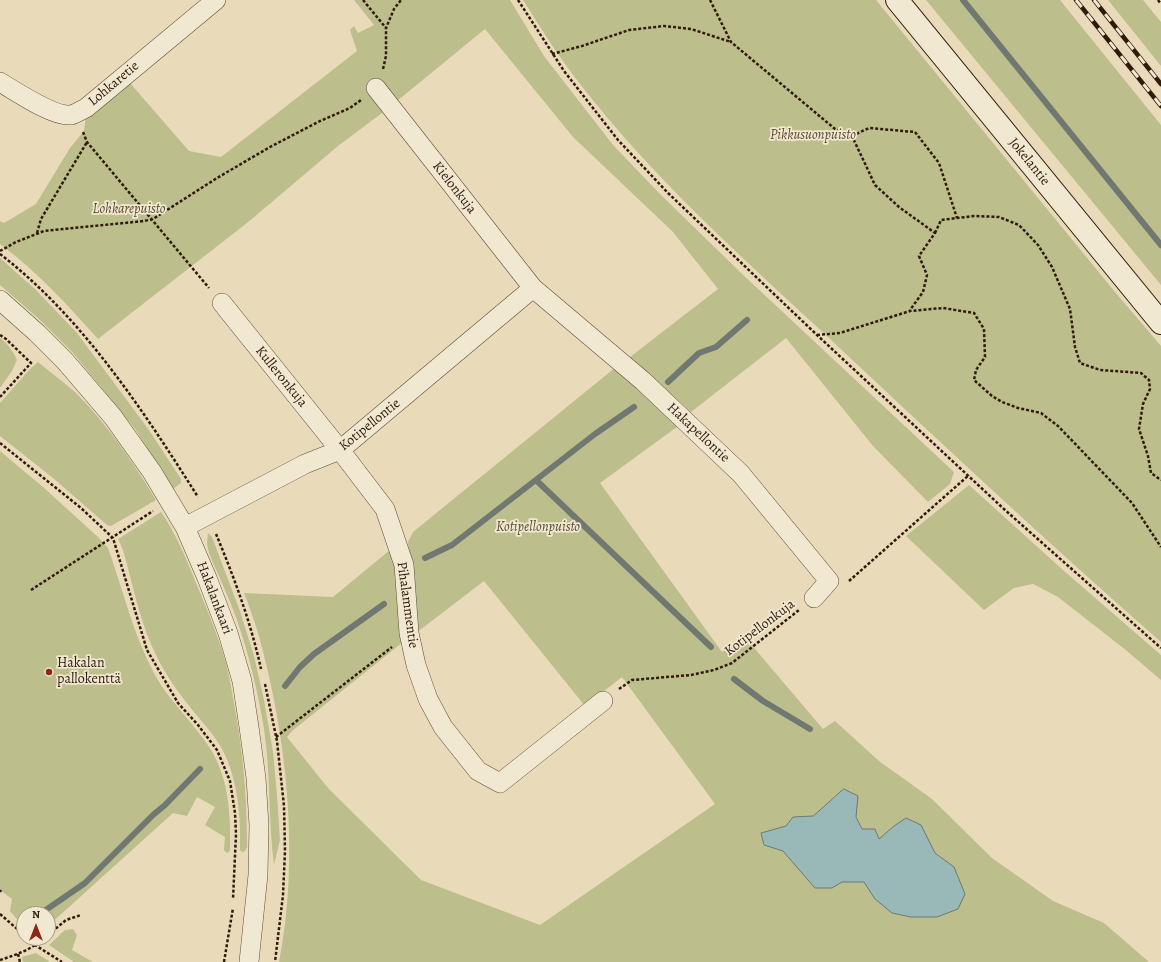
<!DOCTYPE html>
<meta charset="utf-8">
<style>
body{margin:0}
#map{position:relative;width:1161px;height:962px;overflow:hidden;background:#e9dbba;font-family:Alegreya,serif}
canvas{display:block}
.north{position:absolute;left:16px;top:906px;width:40px;height:40px;box-sizing:border-box;background:#f1e8d2;border:1px solid #a49682;border-radius:50%;rotate:0deg;font-size:11px;font-weight:700;line-height:16px;text-align:center;color:#311a09}
.north::after{content:'';display:block;margin:auto;width:14px;height:18px;background:#8f2418;clip-path:polygon(50% 0,100% 100%,50% 72%,0 100%)}
</style>
<div id="map">
<canvas width="1161" height="962"></canvas>
<div class="north">N</div>
</div>
<script>
const context = document.querySelector('canvas').getContext('2d');
context.lineJoin = 'round';
function fillPath(path, color) {
  context.fillStyle = color;
  context.fill(path, 'evenodd');
}
function stroke(path, color, width, dash) {
  context.strokeStyle = color;
  context.lineWidth = width;
  context.lineCap = dash ? 'butt' : 'round';
  context.setLineDash(dash || []);
  context.stroke(path);
}
function drawText(font, color, halo, rows, align = 'center') {
  context.font = font + ' Alegreya,serif';
  context.lineWidth = 3.5;
  context.setLineDash([]);
  context.textBaseline = 'middle';
  context.strokeStyle = halo;
  context.fillStyle = color;
  for (const [text, x, y, turn = 0] of rows) {
    context.save();
    context.translate(x, y);
    context.rotate((+turn || 0) * Math.PI / 180);
    context.textAlign = isNaN(turn) ? turn : align;
    if (halo) context.strokeText(text, 0, 0);
    context.fillText(text, 0, 0);
    context.restore();
  }
}
fillPath(new Path2D(`
 M354 0H510L544 56 613 145 659 193 740 272 954 472 950 484 928 502 873 446 786 338 691 412 630 357 718 289 673 232 573 137 485 29 386 110 338 146 247 223 98 339C67 305 37 271 0 244V221L4 223 36 204 70 148 84 131 86 116 130 83 189 151 221 157 357 51 350 30 354 26 358 33 374 25Z
 M523 0H876L1115 292 1161 346V642C1049 544 940 442 831 340 743 258 650 176 577 80 557 54 540 27 523 0Z
 M926 0H1060L1161 125V285Z
 M1108 0H1143L1161 22V66Z
 M0 258 36 290 77 333 149 430 181 479V483L173 489 135 429 73 353 40 320 0 285Z
 M0 338C8 344 13 351 17 360L12 371 0 388Z
 M38 362C50 372 64 382 76 393 108 425 133 462 156 500L111 526 107 525 53 478 0 436V403L29 370Z
 M616 367 681 424 600 483 722 652 744 636 823 729 835 721 879 761 932 799 992 858 1053 901 1104 923 1149 962H279C300 856 287 736 258 633 254 619 249 606 244 593L333 597 390 550 397 565 403 642 292 731 287 737 328 788 421 880 540 925 715 804 622 677 585 706 484 581 416 633 408 542 413 532Z
 M0 451 43 487 99 538 108 548C123 590 133 634 154 673 167 698 189 718 205 741 229 773 231 813 230 851L227 853 224 850 225 837 205 825 215 807 197 797 187 816 173 813 48 926V914H24V927L22 925 10 911 12 899 0 890Z
 M969 485 1063 570 1161 655V680L1127 651 1058 597 1033 584 1014 588 984 610 906 536Z
 M161 512C176 534 186 558 196 583 207 609 218 635 226 663 229 674 231 687 233 698 243 748 247 796 247 847L245 851 242 852 240 850C241 816 238 779 222 749 215 736 204 724 194 712 180 695 167 677 157 657 140 624 133 585 123 550L118 539Z
 M208 533 212 537 240 611 254 656 264 700 273 752 277 795 280 840 274 865C268 820 271 774 264 729 258 692 249 655 237 620 229 597 218 575 209 553L207 543Z
 M73 929 77 935 72 950 93 962H74L49 945 65 930Z
 M36 953 50 962H23L22 957Z`), '#bcbe8b');
const water = new Path2D(`
 M844 789 858 796 856 817 862 829H875L879 839 894 826 906 818 921 825 935 853 954 867 965 894 958 909 937 917H911L892 913 875 899 864 882H842L832 888H815L783 851 764 845 761 833 786 826 793 817 813 816Z`);
fillPath(water, '#99b9b8');
stroke(water, '#6f7972', 1);
stroke(new Path2D(`
 M963 0 1161 245
 M668 382 699 353 716 347 747 320
 M536 480 711 647
 M425 558 452 545 595 434 634 407
 M734 679 763 701 810 729
 M285 686 300 667 314 654 384 604
 M40 914 85 883 153 815 165 805 200 769`), '#6f7972', 6);
const street = new Path2D(`
 M0 82C17 92 53 117 71 115 76 114 81 110 86 108L216 0
 M376 88 533 288 643 381 741 474 829 581 814 598
 M0 300 37 333 65 361 113 417 152 472 185 527 207 578 228 633 242 681 249 727 256 778 259 825 258 875 249 962
 M222 303 340 450 385 509 404 565 409 633 416 665 428 699 443 727 478 771 500 783 603 701
 M185 527 305 464 340 450 533 288`);
const secondary = new Path2D(`
 M897 0 1161 323`);
stroke(street, '#5f4a35', 20);
stroke(secondary, '#311a09', 24);
stroke(new Path2D(`
 M363 0 386 28
 M518 0 564 71 618 140 668 193 817 335 1005 510 1161 648
 M710 0 731 42 835 129 852 136 875 185 899 207 935 233 919 256 927 275 923 292 910 310
 M1158 0 1161 4
 M552 54 582 46 629 30 664 26 691 29 731 42
 M383 69 386 56V28L394 9 401 0
 M83 132 87 142 209 288
 M852 136 869 128 915 132 939 163 957 218
 M37 233 41 219 87 142
 M935 233 941 220 974 216 999 217 1019 225 1038 245 1052 267 1070 309 1075 347 1080 363 1100 370 1141 373 1149 380 1150 389 1143 404 1139 429 1148 456 1151 473 1161 480
 M0 251 16 242 44 231 144 221 153 219 217 178 270 147 320 121 350 108 361 100
 M0 254C82 317 143 410 198 497
 M0 335 6 339 31 363 0 397
 M817 335 840 333 910 311 943 308 974 313 984 329 985 357 976 370 974 380 992 396 1002 402 1018 408 1041 413 1058 426 1132 503 1161 547
 M0 443 81 508 113 538 147 650 178 703 198 725 217 750 230 781 235 813 236 834 233 899
 M216 534C234 577 251 623 261 669
 M849 581 969 475
 M31 590 153 511
 M265 684 277 741 284 806 285 851 283 895 275 962
 M619 689 632 680 691 675 714 670 732 663 799 610
 M276 737 392 647
 M0 892 1 890
 M0 914 24 935
 M48 935 66 920 81 915
 M27 938 35 945 62 962
 M18 954 20 962
 M0 960C16 955 32 949 45 938
 M224 962 233 908`), '#311a09', 2.5, [3, 2]);
stroke(street, '#f1e8d2', 19);
stroke(secondary, '#f1e8d2', 22);
const rail = new Path2D(`
 M1076 0 1161 106
 M1094 0 1161 84`);
stroke(rail, '#311a09', 4.5);
stroke(rail, '#f1e8d2', 3, [9]);
for (const [x, y, r, color] of [
 [49,672,4,"#8f2418"]
]) {
  const dot = new Path2D();
  dot.arc(x, y, r, 0, 2 * Math.PI);
  context.fillStyle = color;
  context.fill(dot);
  stroke(dot, '#f1e8d2', 1.5);
}
drawText('14px', '#311a09', '#f1e8d2', [
 ["Lohkaretie",114,84,-40],
 ["Jokelantie",1029,162,51],
 ["Kielonkuja",454,188,52],
 ["Kulleronkuja",281,377,51],
 ["Kotipellontie",370,425,-39],
 ["Hakapellontie",698,433,43],
 ["Hakalankaari",214,598,69],
 ["Pihalammentie",407,605,82],
 ["Kotipellonkuja",760,628,-37]
]);
drawText('italic 14px', '#5b4b30', '#f1e8d2', [
 ["Pikkusuonpuisto",813,136],
 ["Lohkarepuisto",129,210],
 ["Kotipellonpuisto",538,528]
]);
drawText('14px', '#311a09', '#f1e8d2', [
 ["Hakalan",57,664],
 ["pallokenttä",57,680]
], 'left');
</script>
